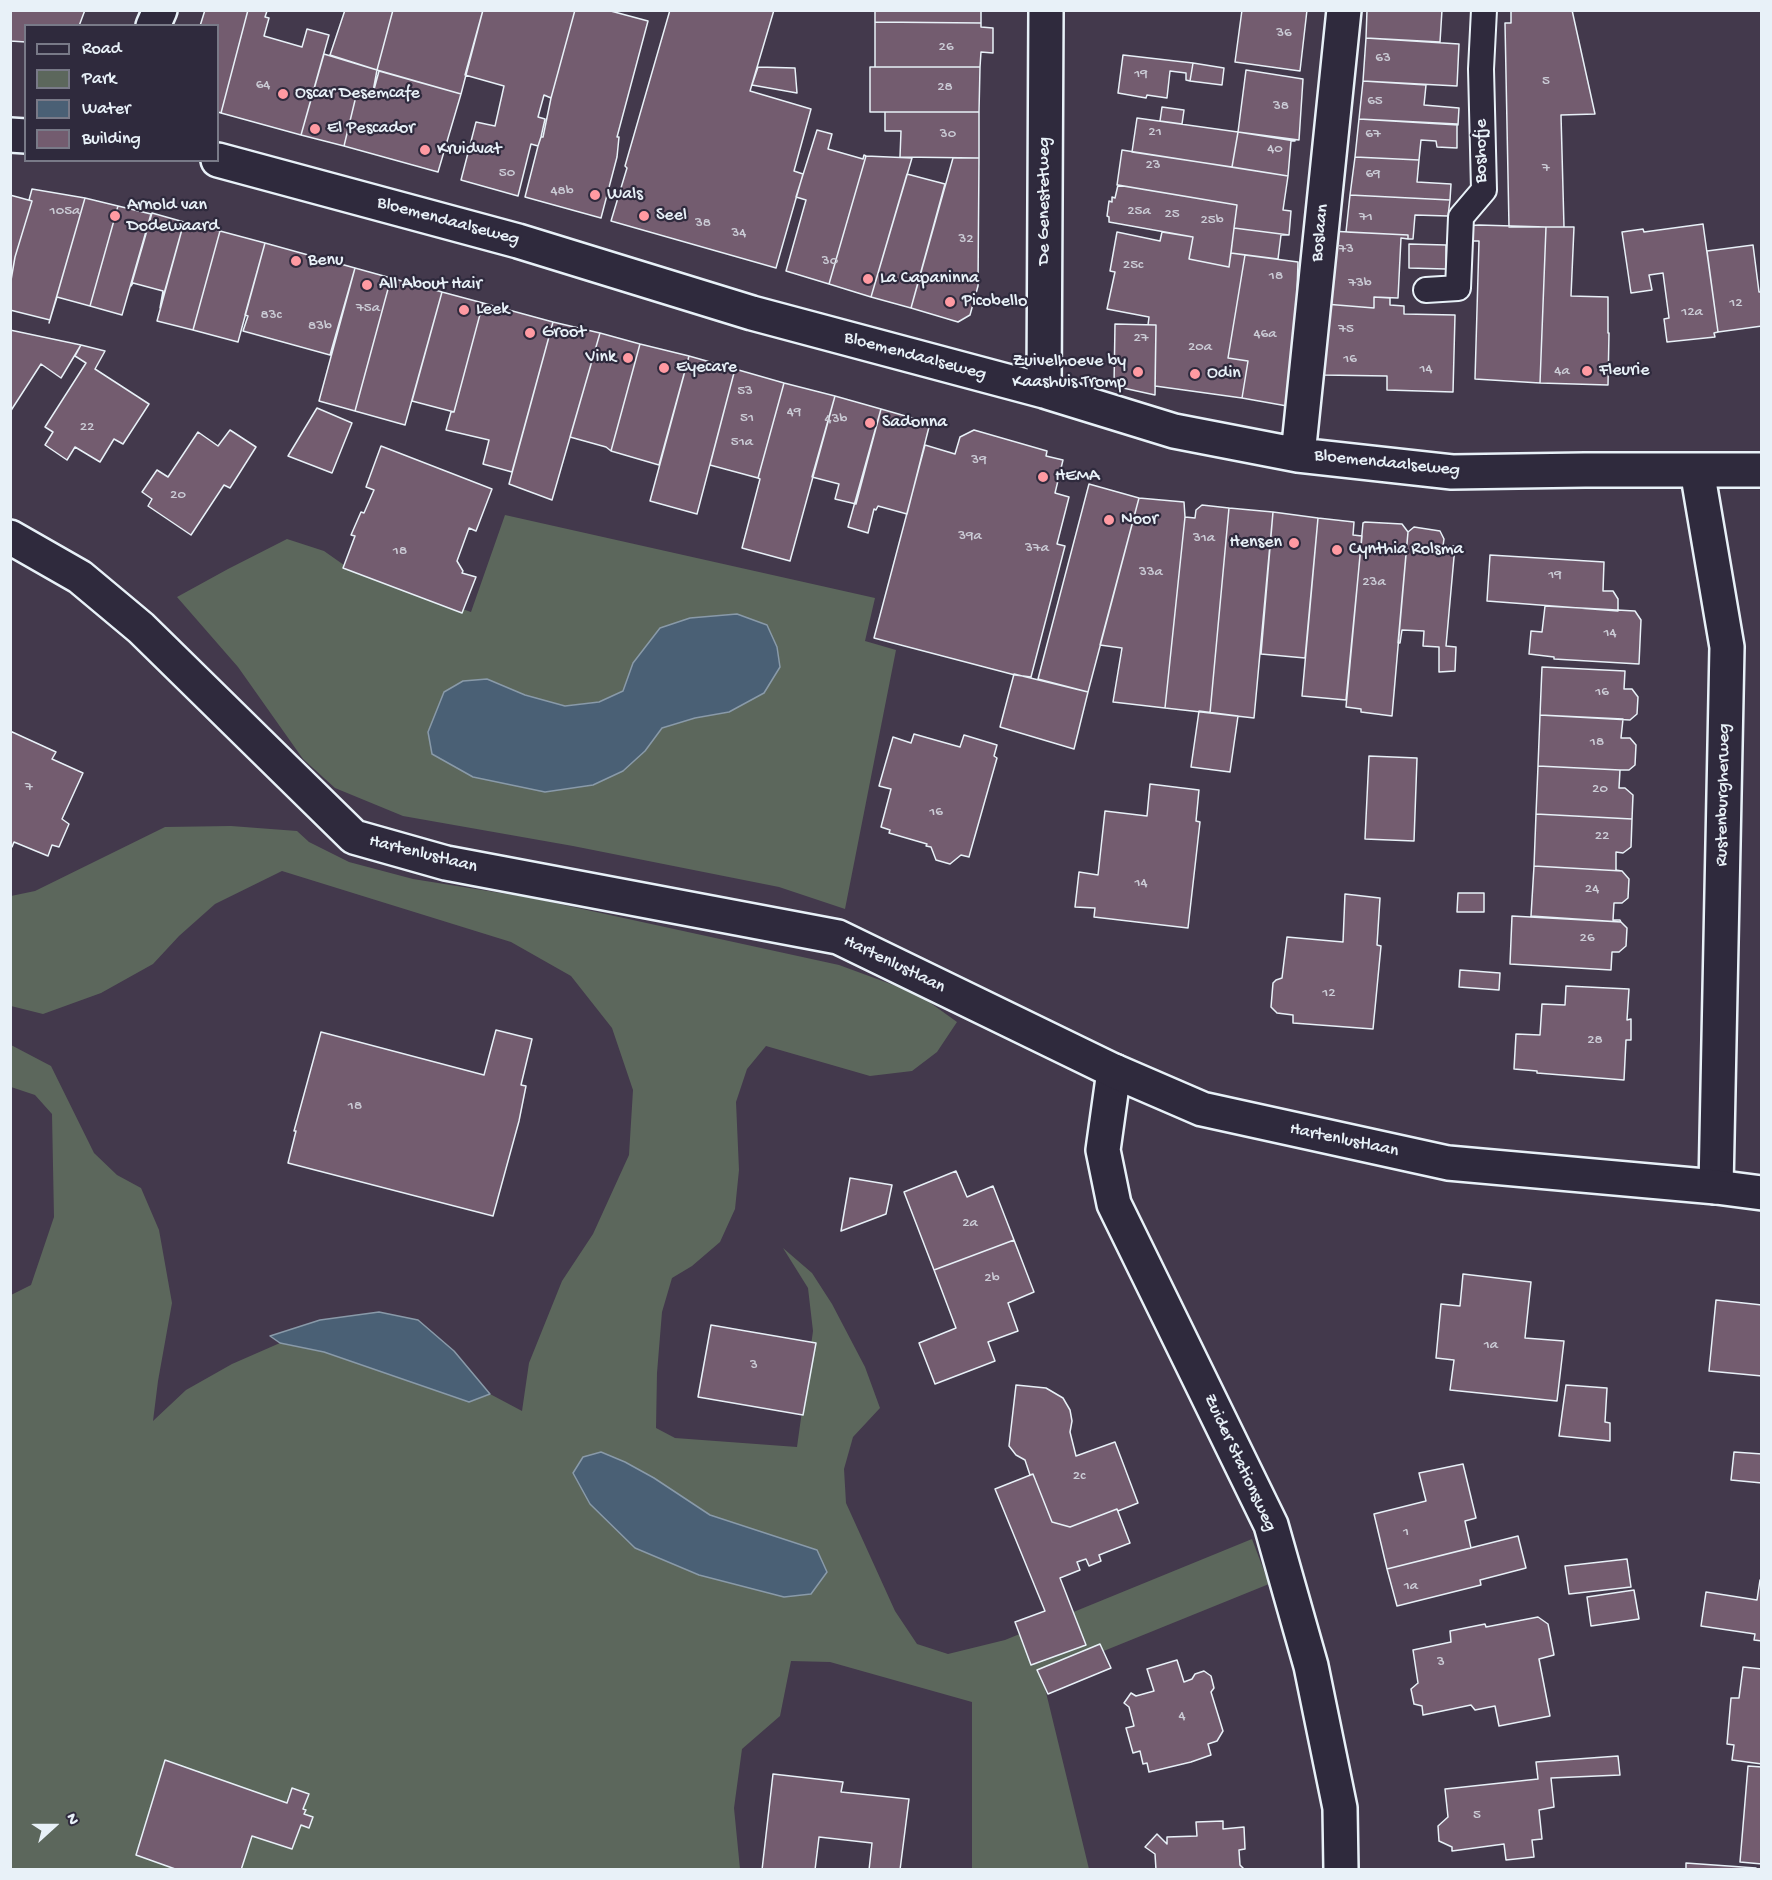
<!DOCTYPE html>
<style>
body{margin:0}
#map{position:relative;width:1772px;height:1880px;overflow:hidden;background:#43394c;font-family:"Gochi Hand",sans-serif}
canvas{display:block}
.frame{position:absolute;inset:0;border:12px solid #e8f1f8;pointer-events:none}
.legend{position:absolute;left:24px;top:24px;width:195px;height:138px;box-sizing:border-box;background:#2f2a3d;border:2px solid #797a88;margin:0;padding:8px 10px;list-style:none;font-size:18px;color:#e8f1f8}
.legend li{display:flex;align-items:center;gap:12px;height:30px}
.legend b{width:30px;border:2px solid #797a88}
.north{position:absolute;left:24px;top:1796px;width:60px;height:60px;-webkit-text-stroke:4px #2f2a3d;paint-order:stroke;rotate:69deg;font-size:16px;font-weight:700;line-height:24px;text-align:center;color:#e8f1f8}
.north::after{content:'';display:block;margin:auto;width:21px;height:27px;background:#e8f1f8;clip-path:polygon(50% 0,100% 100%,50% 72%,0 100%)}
</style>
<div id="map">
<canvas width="1772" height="1880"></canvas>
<div class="frame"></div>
<ul class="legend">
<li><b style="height:8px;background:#2f2a3d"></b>Road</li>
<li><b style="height:16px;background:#5c675c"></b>Park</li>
<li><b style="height:16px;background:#4a6075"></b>Water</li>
<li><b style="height:16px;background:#735c6f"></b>Building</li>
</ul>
<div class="north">N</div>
</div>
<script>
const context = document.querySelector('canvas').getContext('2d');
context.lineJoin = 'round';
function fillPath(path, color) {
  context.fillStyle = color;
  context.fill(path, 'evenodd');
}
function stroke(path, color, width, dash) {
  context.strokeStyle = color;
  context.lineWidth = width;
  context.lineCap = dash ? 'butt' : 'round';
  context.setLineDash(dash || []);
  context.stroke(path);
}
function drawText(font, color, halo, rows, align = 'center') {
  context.font = font + ' "Gochi Hand",sans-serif';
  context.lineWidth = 4.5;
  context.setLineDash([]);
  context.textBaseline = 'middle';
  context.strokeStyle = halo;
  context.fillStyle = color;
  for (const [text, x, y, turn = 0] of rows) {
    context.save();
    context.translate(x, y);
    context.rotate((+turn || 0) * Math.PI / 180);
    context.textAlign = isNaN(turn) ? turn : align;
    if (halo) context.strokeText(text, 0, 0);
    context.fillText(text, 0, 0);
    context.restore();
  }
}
fillPath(new Path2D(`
 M505 515 875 598 865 641 896 650 845 909 779 887 573 846 403 816 335 788 303 759 238 667 177 597 228 569 287 539 324 551 351 570 471 612ZM633 663 729 712 695 718 662 728 645 751 428 732 444 692 463 681 565 706 599 702 623 691Z
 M231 826 297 831 309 842 349 862 413 879 532 898 839 965 918 994 957 1022 937 1052 912 1071 870 1076 766 1046 747 1069 736 1102 739 1170 735 1209 720 1242 692 1266 672 1278 662 1312 657 1373 656 1428 675 1438 797 1447 813 1331 808 1288 783 1248 812 1273 832 1304 865 1367 880 1408 853 1437 844 1469 846 1503 895 1611 917 1644 948 1654 1005 1640 1252 1539 1269 1584 1042 1676 1089 1869H972V1702L830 1662 791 1661 780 1716 742 1749 734 1808 740 1869H11V1295L31 1285 54 1217 52 1114 35 1095 11 1087V1045L51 1066 94 1153 117 1175 141 1188 159 1230 172 1303 158 1381 153 1421 186 1390 232 1364 280 1343 324 1352 469 1402 490 1394 522 1411 529 1363 562 1281 593 1234 629 1155 633 1090 612 1028 571 976 511 942 282 871 215 904 179 936 153 964 101 993 43 1014 11 1006V896L35 891 165 827ZM601 1452 654 1478 710 1515 816 1550 699 1575 635 1548 590 1504 583 1458Z`), '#5c675c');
const water = new Path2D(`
 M737 614 767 625 777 647 780 667 764 693 729 712 695 718 662 728 645 751 623 771 593 785 545 792 473 777 432 754 428 732 444 692 463 681 487 679 525 695 565 706 599 702 623 691 633 663 660 628 690 618Z
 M379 1312 418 1320 454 1351 490 1394 469 1402 324 1352 280 1343 270 1336 320 1320Z
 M601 1452 625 1462 654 1478 710 1515 817 1550 827 1572 811 1594 784 1597 699 1575 635 1548 590 1504 573 1473 583 1457Z`);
fillPath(water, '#4a6075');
stroke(water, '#899aa9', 1.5);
const building = new Path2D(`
 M10 10H85L79 26H26V42L10 41Z
 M205 10H248L221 113 218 112V26H200Z
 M248 10 267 11 265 17 269 18 264 36 302 47 307 29 329 35 301 135 221 113Z
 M345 10H393L377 70 330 55Z
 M393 10H483L461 94 377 70Z
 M483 10H575L551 98 544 95 538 117 545 119 541 137 538 146 531 144 518 196 461 180 476 122 495 126 504 86 465 75Z
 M575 10H607L648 21 617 137H619L617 157 601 218 525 197 538 146 541 137H543L551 98Z
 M670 10H774L750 91 811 109 794 171 803 174 776 268 611 221 627 168 625 166Z
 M875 10H981V23L875 22Z
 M1242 10H1307L1300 71 1235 62Z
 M1367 10H1442L1440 42 1366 38Z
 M1511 10H1572L1595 114 1561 115 1564 227H1509L1505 23H1511Z
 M875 22 981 23V27L993 28V53L981 52 980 67H875Z
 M1366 38 1459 44 1457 86 1363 81Z
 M324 54 377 70 372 97 357 92 344 146 301 135Z
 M1123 55 1193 63 1190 81 1186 80V73L1170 71 1167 98 1147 95 1146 98 1118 93Z
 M1193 63 1224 68 1222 85 1190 81Z
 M758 67 795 68 797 93 752 85Z
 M870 67H980L979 112H870Z
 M1246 70 1303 79 1299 140 1238 132Z
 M379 71 461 94 438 172 344 146 357 92 372 97Z
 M1363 81 1426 85 1424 105 1459 108 1458 125 1359 119Z
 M1162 107 1184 110 1182 124 1160 121Z
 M885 112H979V158L900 157 901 131H885Z
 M1137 118 1238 132 1232 167 1132 152Z
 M1359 119 1457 124V148L1437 147 1436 141 1421 140 1419 160 1355 157Z
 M817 130 832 134 828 149 863 159 864 155 866 156 829 284 786 271 806 200 796 197Z
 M1238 132 1295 141H1291L1288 176 1232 167Z
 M1122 150 1288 176 1283 210 1291 211 1289 235 1234 228 1237 205 1117 185Z
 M866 156 912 158 871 297 829 284Z
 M1355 157 1419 160 1417 182 1451 184 1450 200 1350 195Z
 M953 158H979L978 286 970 315 958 322 911 308Z
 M907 174 945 184 911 308 871 297Z
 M1118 185 1237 205 1229 267 1189 259 1193 237 1109 222V217L1107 216 1109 201 1112 202V197L1115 198Z
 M32 189 85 198 50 320 10 310V286L15 257 32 201 29 200Z
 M10 195 32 201 15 257 10 286Z
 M1350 195 1450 200 1448 216 1415 215 1413 239H1408V235L1346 232Z
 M85 198 118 206 90 306 57 297 49 323Z
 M118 206 151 214 122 315 90 306Z
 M152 213 184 222 160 308 163 291 133 283 131 286Z
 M184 222 220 231 193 330 157 321Z
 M1703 224 1718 332 1714 333 1715 337 1667 342 1664 319 1669 318 1663 273 1649 275 1652 290 1631 293 1622 232 1643 229 1644 232Z
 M1479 225 1546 227 1540 383 1475 379 1479 241H1465V226Z
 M1546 227H1574L1571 296 1608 297V333H1609L1608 385 1540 383Z
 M1234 228 1289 235H1281L1278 259 1231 253Z
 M220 231 265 243 238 342 193 330Z
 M1329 231 1408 235V239L1401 238 1398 298 1374 297V308L1325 304Z
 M1117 232 1160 241 1162 232 1193 237 1189 259 1229 267 1231 253 1245 255 1228 358 1248 361 1242 398 1155 386 1156 325H1148L1149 317 1107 309 1115 272 1110 271Z
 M265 243 355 268 330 355 243 331 248 316 245 315Z
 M1409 244 1446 245V269L1409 268Z
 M1753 245 1759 292H1762V326L1718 332 1707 251Z
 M1245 255 1298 262 1296 323 1287 406 1242 398 1248 361 1228 358Z
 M355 268 391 278 355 411 319 401Z
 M391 278 442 292 405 425 355 411Z
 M442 292 483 303 454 412 412 401Z
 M1374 297 1390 298V305L1404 306V314L1455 315 1453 392 1387 390V376L1323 375 1325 304 1374 308Z
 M483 303 553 322 512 472 483 464 489 440 446 430 451 412H454Z
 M553 322 600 333 552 500 509 484Z
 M1115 324 1156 325 1155 395 1114 386Z
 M10 330 81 345 61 378 41 364 10 412Z
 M600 333 640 344 611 451 606 447 570 437Z
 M640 344 689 356 659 465 611 451Z
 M81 345 105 351 95 369 149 404 123 444 114 439 100 462 75 447 67 460 45 445 53 432 45 427 86 363 75 356Z
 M689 356 735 369 697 514 650 501Z
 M735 369 784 383 758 478 710 465Z
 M784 383 835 396 790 561 742 548 760 479 758 478Z
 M835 396 881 409 856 504 835 499 839 484 812 477Z
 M317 408 352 423 332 473 288 456Z
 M881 409 930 423 907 514 878 506 876 510 874 509 868 533 848 527Z
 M230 430 256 447 230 488 224 485 191 535 148 506 152 499 142 492 157 470 168 477 198 432 218 446Z
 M974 430 1047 451 1046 456 1063 460 1055 493 1069 497 1057 544 1065 546 1031 677 1015 675 874 638 925 445 955 454 960 437Z
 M381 446 492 489 476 531 469 528 457 561 463 571 462 573 476 577 462 613 343 568 355 536 351 535 361 512 364 513 374 490 366 487Z
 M1089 484 1139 498 1088 692 1038 679Z
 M1139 498 1184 502 1185 517 1165 708 1113 702 1122 648 1100 645Z
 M1202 505 1229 508 1210 713 1165 708 1185 517 1195 518 1196 510Z
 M1229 508 1273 512 1254 718 1210 713Z
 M1273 512 1318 518 1305 658 1261 654Z
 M1318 518 1354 522 1353 535 1362 536 1346 700 1302 696Z
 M1365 522 1402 524 1408 532 1392 716 1361 712V709L1346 707 1363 523Z
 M1414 527 1440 531 1444 539 1443 546H1455L1446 646 1456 647 1455 671 1439 672V647L1423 646 1424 631 1402 630 1400 643H1398L1408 532Z
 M1490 555 1604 562 1603 591H1613L1618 599V611L1487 601Z
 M1545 606 1635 611 1641 620 1639 664 1554 659V657L1529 654 1531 631 1542 632Z
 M1542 667 1625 671 1624 689H1632L1638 697 1637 714 1630 720 1540 715Z
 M1014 674 1088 692 1074 749 1000 727Z
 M1199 711 1238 716 1230 772 1191 767Z
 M1540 715 1623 719 1621 738H1630L1636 745 1635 765 1629 770H1620L1538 766Z
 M10 731 56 752 52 759 83 773 62 819 69 824 59 847 52 845 48 856 14 842 12 847 10 846Z
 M914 734 960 747 964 735 997 745 994 756 997 758 969 857 961 855 950 864 936 860 931 847 926 846 927 844 889 833 890 830 881 827 891 789 879 786 893 737 911 743Z
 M1369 756 1417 758 1414 841 1365 839Z
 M1538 766 1620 770 1619 788H1625L1633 795 1632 819 1536 814Z
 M1150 784 1199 790 1196 821 1200 822 1188 928 1094 917 1095 908 1075 907 1079 872 1098 875 1105 811 1147 816Z
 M1536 814 1632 819 1631 847 1623 853 1616 852V870L1622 871 1534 866Z
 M1534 866 1622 871 1629 879 1628 898 1622 903H1614L1613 920H1620L1621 922 1531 916Z
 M1458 893H1484V912H1457Z
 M1345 894 1380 898 1377 945 1381 946 1373 1029 1293 1023V1015L1277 1013 1271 1007 1273 983 1276 980 1282 978 1287 937 1343 942Z
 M1512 916 1621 922 1627 928 1626 946 1619 952H1612L1611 970 1510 964Z
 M1460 970 1500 973 1499 990 1459 987Z
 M1566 986 1629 989 1627 1020 1631 1019V1040H1626L1624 1080 1537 1073V1071L1514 1069 1516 1034 1540 1035 1542 1004 1565 1005Z
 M496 1030 532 1039 521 1085 526 1086 519 1121 493 1216 288 1163 296 1131H294L321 1032 484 1075Z
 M956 1171 967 1197 993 1186 1014 1240 934 1270 904 1192Z
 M850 1178 892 1185 886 1214 841 1231Z
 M1014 1240 1034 1292 1008 1303 1018 1331 988 1342 995 1361 935 1384 919 1343 956 1328 934 1270Z
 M1463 1274 1531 1282 1525 1338 1564 1341 1557 1401 1450 1390 1454 1360 1436 1358 1441 1304 1460 1306Z
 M1716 1300 1762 1305V1376L1709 1371Z
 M711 1325 816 1343 803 1415 698 1397Z
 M1016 1385 1046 1388 1063 1398 1070 1410 1072 1421 1070 1432 1076 1456 1115 1442 1138 1503 1118 1511 1117 1509 1070 1527 1052 1522 1033 1474 1030 1475 1025 1460 1016 1455 1009 1446Z
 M1566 1385 1607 1388 1605 1422 1610 1423V1441L1559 1436Z
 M1734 1452 1762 1454V1483L1731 1480Z
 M1463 1464 1476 1518 1465 1521 1471 1548 1387 1569 1374 1514 1426 1501 1419 1473Z
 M1033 1474 1052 1522 1070 1527 1117 1509 1130 1543 1099 1555 1101 1561 1089 1566 1086 1559 1077 1562 1080 1570 1060 1578 1086 1645 1031 1665 1015 1622 1045 1611 995 1489Z
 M1518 1536 1526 1568 1480 1580 1481 1585 1397 1606 1387 1569Z
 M1627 1559 1631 1587 1569 1594 1565 1566Z
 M1760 1580 1762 1581V1641L1754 1640 1755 1634 1701 1626 1706 1592 1757 1600Z
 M1634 1590 1639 1619 1591 1626 1587 1597Z
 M1538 1617 1548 1624 1554 1655 1539 1659 1550 1716 1499 1726 1495 1706 1475 1710 1471 1705 1423 1715 1422 1706 1414 1704 1411 1689 1418 1683 1413 1650 1451 1642 1450 1631 1485 1624 1486 1627Z
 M1100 1644 1111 1668 1048 1694 1037 1670Z
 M1177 1660 1184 1682 1192 1679 1195 1674 1204 1671 1211 1676 1214 1688 1211 1692 1223 1731 1217 1741 1208 1744 1211 1755 1191 1762 1149 1772 1147 1763 1143 1764 1140 1751 1133 1753 1126 1728 1134 1726 1129 1707 1124 1703 1131 1693 1136 1696 1154 1691 1147 1669Z
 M1743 1667 1762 1669V1764L1732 1760 1734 1745 1727 1744 1731 1698H1739Z
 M1618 1756 1620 1775 1551 1778 1554 1807 1539 1810 1542 1839 1532 1840 1534 1857 1506 1860 1504 1844 1452 1851V1847L1439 1841 1438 1826 1448 1817 1445 1789 1538 1779 1536 1762Z
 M165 1760 287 1803 292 1788 309 1794 303 1809 306 1810 304 1814 313 1817 309 1828 301 1825 292 1849 252 1836 241 1870H178L136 1855Z
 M1748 1766 1762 1767V1864L1740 1862Z
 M773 1774 843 1782 841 1792 909 1799 900 1870H869L872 1843 819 1837 815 1870H762Z
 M1223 1821V1829L1244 1827 1245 1849 1239 1850 1240 1865 1245 1870H1156L1155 1854 1145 1847 1157 1834 1167 1844V1837L1197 1836 1196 1822Z
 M1686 1863 1756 1868V1870H1686Z`);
fillPath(building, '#735c6f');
stroke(building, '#e8f1f8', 1.5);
const lane = new Path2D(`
 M1426 290 1458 288 1461 217 1484 190 1481 69 1484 10`);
const street = new Path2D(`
 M153 26 160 10
 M10 135 26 136
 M218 160 518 241 752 313 1044 391 1174 431 1298 455 1452 472 1585 470H1762
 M1044 391 1046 10
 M1298 455 1344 10
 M1697 470 1727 647 1716 1187
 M1114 1071 1103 1150 1114 1204 1271 1525 1311 1666 1340 1808 1341 1870`);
const secondary = new Path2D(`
 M10 537 80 577 141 628 354 837 446 863 838 937 1114 1071 1202 1109 1448 1163 1716 1187 1762 1193`);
stroke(lane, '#e8f1f8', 28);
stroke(street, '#e8f1f8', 38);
stroke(secondary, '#e8f1f8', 38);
stroke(lane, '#2f2a3d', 24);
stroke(street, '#2f2a3d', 33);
stroke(secondary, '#2f2a3d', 33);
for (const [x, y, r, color] of [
 [283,94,6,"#ff9aa2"],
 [315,129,6,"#ff9aa2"],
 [425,150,6,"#ff9aa2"],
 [595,195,6,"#ff9aa2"],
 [115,216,6,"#ff9aa2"],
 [644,216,6,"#ff9aa2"],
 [296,261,6,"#ff9aa2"],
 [868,279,6,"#ff9aa2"],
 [367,285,6,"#ff9aa2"],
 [950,302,6,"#ff9aa2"],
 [464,310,6,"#ff9aa2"],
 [530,333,6,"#ff9aa2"],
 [628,358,6,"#ff9aa2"],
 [664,368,6,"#ff9aa2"],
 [1587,371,6,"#ff9aa2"],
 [1138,372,6,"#ff9aa2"],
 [1195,374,6,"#ff9aa2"],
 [870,423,6,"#ff9aa2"],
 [1043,477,6,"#ff9aa2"],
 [1109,520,6,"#ff9aa2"],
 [1294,543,6,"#ff9aa2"],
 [1337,550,6,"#ff9aa2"]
]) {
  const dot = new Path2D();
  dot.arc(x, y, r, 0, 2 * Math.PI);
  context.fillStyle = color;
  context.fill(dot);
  stroke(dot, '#2f2a3d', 2);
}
drawText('15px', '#cbccd6', null, [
 ["36",1284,34],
 ["26",946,48],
 ["63",1383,59],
 ["19",1141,75],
 ["5",1546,82],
 ["64",263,86],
 ["28",945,88],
 ["65",1375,102],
 ["38",1281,107],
 ["21",1155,133],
 ["30",948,135],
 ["67",1373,135],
 ["40",1275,150],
 ["23",1153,166],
 ["7",1546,169],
 ["50",507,174],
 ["69",1373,175],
 ["48b",562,192],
 ["105a",65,212],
 ["25a",1139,212],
 ["25",1172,215],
 ["71",1366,218],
 ["25b",1212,221],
 ["38",703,224],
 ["34",739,234],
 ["32",966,240],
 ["73",1346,250],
 ["30",830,262],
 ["25c",1133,266],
 ["18",1276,277],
 ["73b",1360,284],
 ["12",1736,304],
 ["75a",368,309],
 ["12a",1692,313],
 ["83c",271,316],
 ["83b",320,327],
 ["75",1346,330],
 ["46a",1265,335],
 ["27",1141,339],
 ["20a",1200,348],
 ["16",1350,360],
 ["14",1426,370],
 ["4a",1562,372],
 ["53",745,392],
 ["49",794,413],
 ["51",747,419],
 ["43b",836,420],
 ["22",87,428],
 ["51a",742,443],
 ["39",979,461],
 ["20",178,496],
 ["39a",970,537],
 ["31a",1204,539],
 ["37a",1037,549],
 ["18",400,552],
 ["33a",1151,573],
 ["19",1555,576],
 ["23a",1374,583],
 ["14",1610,634],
 ["16",1602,693],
 ["18",1597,743],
 ["7",29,788],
 ["20",1600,790],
 ["16",936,813],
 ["22",1602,837],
 ["14",1141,884],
 ["24",1592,890],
 ["26",1587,939],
 ["12",1329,994],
 ["28",1595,1041],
 ["18",355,1107],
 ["2a",970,1224],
 ["2b",992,1279],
 ["1a",1491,1346],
 ["3",754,1366],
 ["2c",1079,1477],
 ["1",1406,1533],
 ["1a",1411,1587],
 ["3",1441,1663],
 ["4",1182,1717],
 ["5",1477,1816]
]);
drawText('18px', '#e8f1f8', '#2f2a3d', [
 ["Oscar Desemcafe",295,94],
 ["El Pescador",327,129],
 ["Kruidvat",437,150],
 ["Wals",607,195],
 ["Arnold van",127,206],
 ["Dodewaard",127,227],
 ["Seel",656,216],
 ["Benu",308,261],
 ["La Capaninna",880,279],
 ["All About Hair",379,285],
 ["Picobello",962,302],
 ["Leek",476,310],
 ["Groot",542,333],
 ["Vink",616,358,"right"],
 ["Zuivelhoeve by",1126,362,"right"],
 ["Kaashuis Tromp",1126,383,"right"],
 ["Eyecare",676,368],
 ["Fleurie",1599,371],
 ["Odin",1207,374],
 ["Sadonna",882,423],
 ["HEMA",1055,477],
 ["Noor",1121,520],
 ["Hensen",1282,543,"right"],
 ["Cynthia Rolsma",1349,550]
], 'left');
drawText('18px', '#e8f1f8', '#2f2a3d', [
 ["Boshofje",1482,151,-90],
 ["De Genestetweg",1045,201,-90],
 ["Bloemendaalseweg",448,222,15],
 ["Boslaan",1321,233,-84],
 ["Bloemendaalseweg",915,357,15],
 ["Bloemendaalseweg",1387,464,6],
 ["Rustenburgherweg",1724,795,-89],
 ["Hartenlustlaan",423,855,14],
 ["Hartenlustlaan",894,965,26],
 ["Hartenlustlaan",1344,1141,12],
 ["Zuider Stationsweg",1239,1463,65]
]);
</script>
